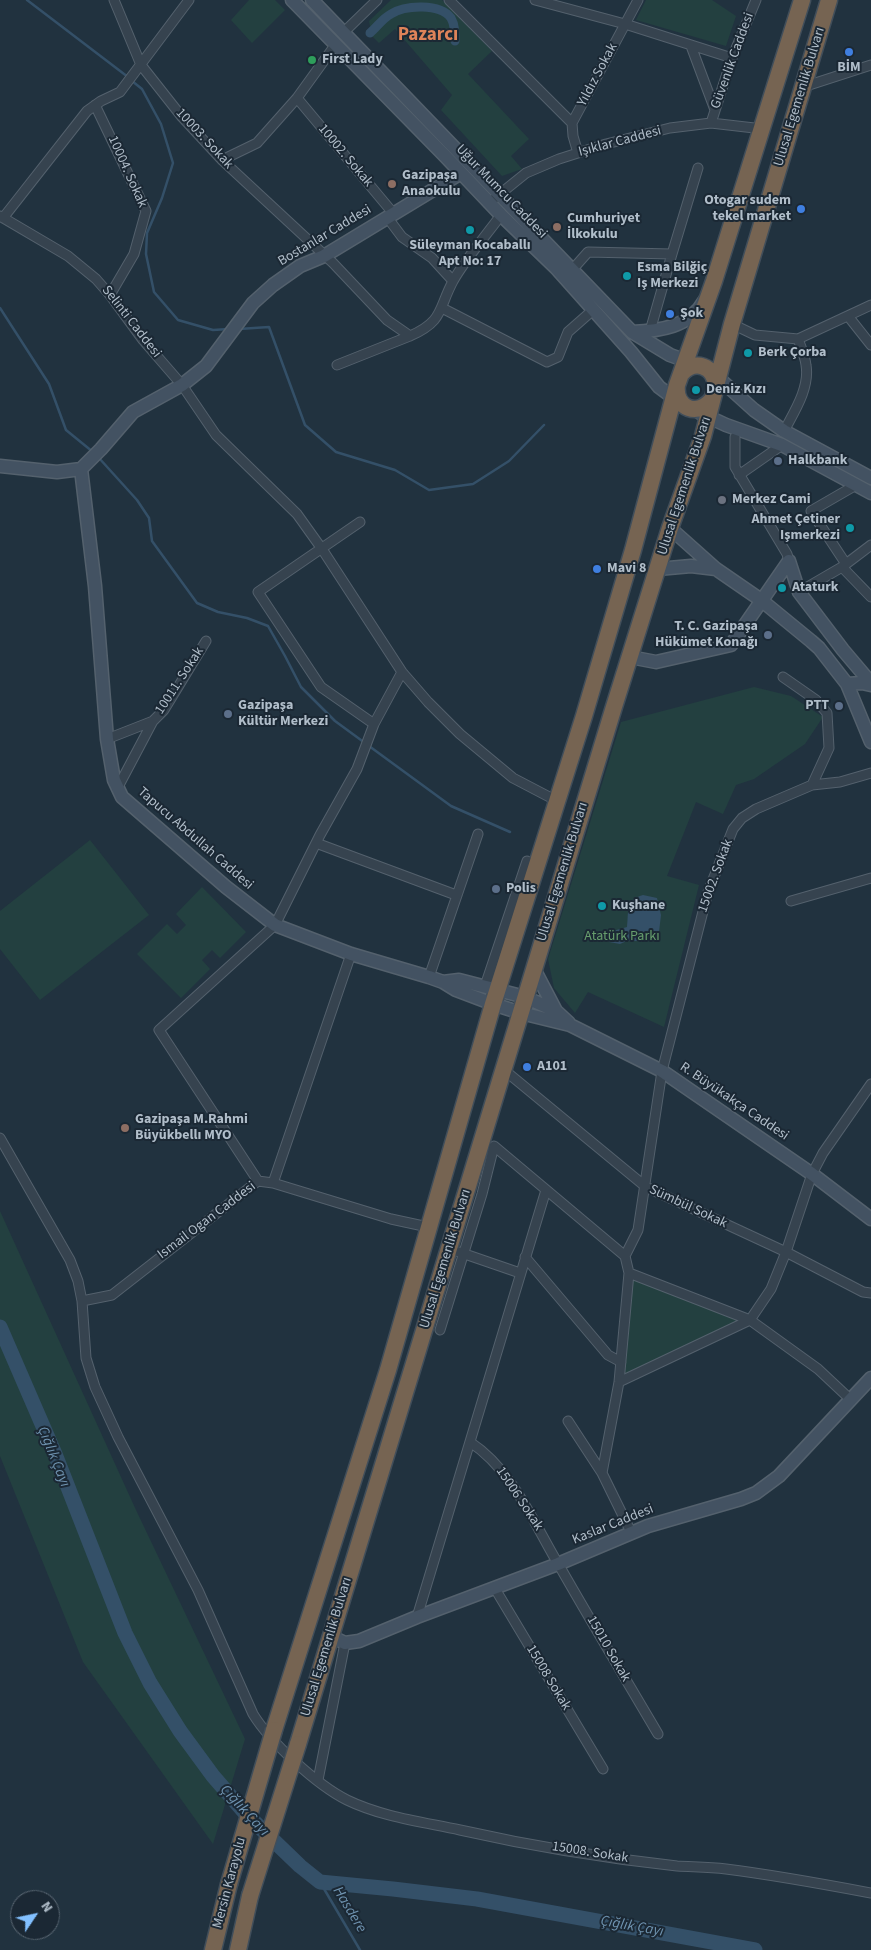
<!DOCTYPE html>
<meta charset="utf-8">
<style>
body{margin:0}
#map{position:relative;width:871px;height:1950px;overflow:hidden;background:#21323f;font-family:"Source Sans 3",sans-serif}
canvas{display:block}
.north{position:absolute;left:10px;top:1890px;width:50px;height:50px;box-sizing:border-box;background:#1b2834;border:1px solid #576470;border-radius:50%;rotate:56deg;font-size:14px;font-weight:700;line-height:20px;text-align:center;color:#b1beca}
.north::after{content:'';display:block;margin:auto;width:18px;height:22px;background:#82c0ff;clip-path:polygon(50% 0,100% 100%,50% 72%,0 100%)}
</style>
<div id="map">
<canvas width="871" height="1950"></canvas>
<div class="north">N</div>
</div>
<script>
const context = document.querySelector('canvas').getContext('2d');
context.lineJoin = 'round';
function fillPath(path, color) {
  context.fillStyle = color;
  context.fill(path, 'evenodd');
}
function stroke(path, color, width, dash) {
  context.strokeStyle = color;
  context.lineWidth = width;
  context.lineCap = dash ? 'butt' : 'round';
  context.setLineDash(dash || []);
  context.stroke(path);
}
function drawText(font, color, halo, rows, align = 'center') {
  context.font = font + ' "Source Sans 3",sans-serif';
  context.lineWidth = 4;
  context.setLineDash([]);
  context.textBaseline = 'middle';
  context.strokeStyle = halo;
  context.fillStyle = color;
  for (const [text, x, y, turn = 0] of rows) {
    context.save();
    context.translate(x, y);
    context.rotate((+turn || 0) * Math.PI / 180);
    context.textAlign = isNaN(turn) ? turn : align;
    if (halo) context.strokeText(text, 0, 0);
    context.fillText(text, 0, 0);
    context.restore();
  }
}
fillPath(new Path2D(`
 M249 0H275L285 10 252 43 231 20Z
 M391 0H442L492 51 468 74 529 139 511 156 522 169 502 176 441 110 452 95 395 29 379 43 372 36 369 21Z
 M646 0H712L736 16 726 46 636 20Z
 M754 687 791 696 823 717 805 744 754 779 736 785 723 814 696 802 667 876 699 885 664 1027 588 992 575 1013 554 988 548 959 621 722Z
 M90 840 149 915 40 1000 0 949V911Z
 M202 887 246 932 220 958 212 950 202 960 210 969 181 998 137 954 167 924 177 934 186 925 176 914Z
 M0 1211 136 1510 245 1739 213 1844 83 1662 0 1456Z
 M629 1273 750 1320 619 1382Z`), '#234040');
fillPath(new Path2D(`
 M643 895 657 898 661 915 659 932C639 949 635 935 620 944L609 942 608 936 613 931 627 927C629 911 625 900 643 895Z`), '#345068');
stroke(new Path2D(`
 M27 0 128 77
 M132 81 142 89 161 124 173 163 162 198 147 233 146 254 154 292 178 320 213 330 229 329
 M0 308 49 384 66 430 93 452
 M239 329 269 327 305 425 336 452 395 470 429 490 473 484 509 461 544 425
 M99 458 137 500 149 518 152 541 197 603 218 612 247 618 268 626 285 656 301 687 335 721 365 743
 M369 746 451 806 510 832
 M320 1882 360 1950`), '#345068', 2.5);
stroke(new Path2D(`
 M370 33C377 27 383 18 391 14 405 5 440 3 451 18 455 25 455 33 455 41`), '#345068', 9);
stroke(new Path2D(`
 M0 1327 55 1454 125 1633 150 1683 180 1731 213 1776 246 1814 300 1866 320 1882 393 1889 477 1899 755 1950`), '#345068', 15);
const street = new Path2D(`
 M114 0 141 65 182 117 222 160 333 263 387 320 410 336C444 321 438 309 453 281 466 258 485 237 501 215
 M449 0 572 123
 M535 0 625 24 732 58
 M344 32 377 0
 M691 46 715 110
 M803 87 871 65
 M297 98 393 213
 M95 105 146 211 134 254 110 295
 M711 123 732 58 756 0
 M578 153 573 136 572 123 638 0
 M222 160 257 143 297 98 336 44
 M495 198 526 173 559 159 606 144 670 128 711 123 763 129
 M0 216 68 256 96 279 110 295 143 340 182 385 216 435 297 514 322 549 402 672 428 702 460 734 513 778 557 801
 M387 217 402 237 432 258 453 281
 M3 218 87 111 101 101 120 92 189 0
 M572 270 588 252 672 254
 M442 308 547 362 558 357 568 332 593 310
 M848 316 871 345
 M732 324 755 335 798 339 871 305
 M650 331 672 254 698 168
 M337 365 410 336
 M784 431C794 412 810 388 806 365 805 356 801 347 798 339
 M735 437V467L787 554 789 561
 M739 475 782 445
 M360 522 258 592 321 687 374 724
 M846 564 811 511 856 485
 M842 567 871 597
 M799 592 842 567 871 545
 M783 677 816 700 827 713 829 748 812 785
 M107 739 153 721
 M117 789 153 721 164 710 206 641
 M316 843 456 895
 M791 901 871 878
 M429 977 478 834
 M485 986 527 861
 M503 1069 646 1187 786 1252 863 1292 871 1293
 M0 1138 70 1260 78 1281 82 1301 86 1358 95 1387 118 1437 198 1590 253 1714C270 1742 317 1785 347 1800 382 1817 423 1822 460 1830 531 1846 604 1858 677 1866 693 1867 709 1867 726 1869 774 1875 823 1884 871 1893
 M258 1181 159 1030 275 925 320 835 357 769 374 724 402 672
 M273 1183 351 954
 M459 1252 520 1273
 M525 1257 608 1355 621 1362
 M629 1273 750 1320
 M82 1301 112 1295 258 1181 273 1183 391 1219 428 1227
 M440 1330 482 1194 494 1146 625 1256
 M619 1382 750 1320
 M850 1399 818 1369 750 1320 771 1289 786 1252 812 1174 823 1153 871 1084
 M568 1421 602 1473 631 1532
 M470 1442C513 1470 534 1524 560 1567 592 1623 625 1678 658 1734
 M602 1473 619 1382 629 1273 625 1256 638 1230 662 1071 708 892 733 829 742 818 756 809 812 785 840 782 871 773
 M494 1587 603 1769
 M417 1617 546 1190
 M318 1780 345 1643`);
const secondary = new Path2D(`
 M292 0 444 155 501 215 556 268 631 352 659 387 679 402
 M312 0 632 332 670 355 692 363
 M632 332C659 331 690 327 704 301
 M713 373 754 410 784 431 871 478
 M700 413 726 425 782 445 871 493
 M0 466 57 472 81 469 101 449 133 412 182 385 206 366 253 303 273 285 300 266 324 256 461 173
 M81 469 95 586 107 739 114 780 122 797 226 887 275 925 351 954 429 977 443 982 456 990 493 1004 521 1013 570 1025 662 1071 812 1174 871 1219
 M670 528 716 569 761 600 811 641 819 648 847 684 862 683 871 685
 M789 561 799 592 843 650 871 683
 M658 569 691 566 716 569
 M630 657 656 662 731 645 789 561
 M847 684 871 742
 M534 969 556 1011
 M443 982 459 980 525 997 556 1011 569 1023
 M330 1636 345 1643 359 1641 417 1617 558 1564 648 1526 741 1499 756 1493 779 1476 871 1378`);
const highway = new Path2D(`
 M682 373C695 359 714 366 716 385
 M677 385C674 409 699 418 713 398
 M274 1730 388 1370 493 1004 584 716 633 550 677 385 714 281 802 0
 M298 1744 613 710 670 528 703 436 732 324 829 0
 M213 1950 229 1884
 M238 1950 250 1896`);
stroke(street, '#54616d', 11);
stroke(secondary, '#54616d', 15);
stroke(highway, '#414e5a', 19);
stroke(street, '#36434f', 9);
stroke(secondary, '#435262', 12);
stroke(highway, '#766452', 16);
const highwayBridge = new Path2D(`
 M229 1884 274 1730
 M250 1896 298 1744`);
stroke(highwayBridge, '#414e5a', 19, []);
stroke(highwayBridge, '#766452', 16);
for (const [x, y, r, color] of [
 [849,52,5,"#3f7fe0"],
 [312,60,5,"#2e9e5b"],
 [392,184,5,"#8d6e63"],
 [801,209,5,"#3f7fe0"],
 [557,227,5,"#8d6e63"],
 [470,230,5,"#0f9aa8"],
 [627,276,5,"#0f9aa8"],
 [670,314,5,"#3f7fe0"],
 [748,353,5,"#0f9aa8"],
 [696,390,5,"#0f9aa8"],
 [778,461,5,"#5c6f8a"],
 [722,500,5,"#6b7280"],
 [850,528,5,"#0f9aa8"],
 [597,569,5,"#3f7fe0"],
 [782,588,5,"#0f9aa8"],
 [768,635,5,"#5c6f8a"],
 [839,706,5,"#5c6f8a"],
 [228,714,5,"#5c6f8a"],
 [496,889,5,"#5c6f8a"],
 [602,906,5,"#0f9aa8"],
 [527,1067,5,"#3f7fe0"],
 [125,1128,5,"#8d6e63"]
]) {
  const dot = new Path2D();
  dot.arc(x, y, r, 0, 2 * Math.PI);
  context.fillStyle = color;
  context.fill(dot);
  stroke(dot, '#1b2834', 2);
}
drawText('bold 14px', '#b1beca', '#1b2834', [
 ["First Lady",322,60],
 ["BİM",849,68,"center"],
 ["Gazipaşa",402,176],
 ["Anaokulu",402,192],
 ["Otogar sudem",791,201,"right"],
 ["tekel market",791,217,"right"],
 ["Cumhuriyet",567,219],
 ["İlkokulu",567,235],
 ["Süleyman Kocaballı",470,246,"center"],
 ["Apt No: 17",470,262,"center"],
 ["Esma Bilğiç",637,268],
 ["Iş Merkezi",637,284],
 ["Şok",680,314],
 ["Berk Çorba",758,353],
 ["Deniz Kızı",706,390],
 ["Halkbank",788,461],
 ["Merkez Cami",732,500],
 ["Ahmet Çetiner",840,520,"right"],
 ["Işmerkezi",840,536,"right"],
 ["Mavi 8",607,569],
 ["Ataturk",792,588],
 ["T. C. Gazipaşa",758,627,"right"],
 ["Hükümet Konağı",758,643,"right"],
 ["Gazipaşa",238,706],
 ["Kültür Merkezi",238,722],
 ["PTT",829,706,"right"],
 ["Polis",506,889],
 ["Kuşhane",612,906],
 ["A101",537,1067],
 ["Gazipaşa M.Rahmi",135,1120],
 ["Büyükbellı MYO",135,1136]
], 'left');
drawText('14px', '#b1beca', '#1b2834', [
 ["Güvenlik Caddesi",733,61,-70],
 ["Yıldız Sokak",598,75,-62],
 ["Ulusal Egemenlik Bulvarı",800,97,-73],
 ["10003. Sokak",204,139,47],
 ["Işıklar Caddesi",620,142,-15],
 ["10002. Sokak",345,156,50],
 ["10004. Sokak",127,172,66],
 ["Uğur Mumcu Caddesi",501,192,46],
 ["Bostanlar Caddesi",325,236,-31],
 ["Selinti Caddesi",131,322,52],
 ["Ulusal Egemenlik Bulvarı",685,486,-72],
 ["10011. Sokak",180,681,-57],
 ["Tapucu Abdullah Caddesi",195,839,41],
 ["Ulusal Egemenlik Bulvarı",563,872,-73],
 ["15002. Sokak",716,876,-70],
 ["R. Büyükakça Caddesi",734,1102,34],
 ["Sümbül Sokak",688,1207,25],
 ["Ismail Ogan Caddesi",207,1221,-37],
 ["Ulusal Egemenlik Bulvarı",446,1259,-73],
 ["15006 Sokak",519,1499,56],
 ["Kaslar Caddesi",613,1525,-22],
 ["Ulusal Egemenlik Bulvarı",327,1647,-73],
 ["15010 Sokak",608,1649,60],
 ["15008 Sokak",548,1678,59],
 ["15008. Sokak",590,1853,9],
 ["Mersin Karayolu",230,1883,-75]
]);
drawText('14px', '#669d6d', '#1b2834', [
 ["Atatürk Parkı",622,937]
]);
drawText('italic 15px', '#6f93b0', '#1b2834', [
 ["Çığlık Çayı",53,1457,68],
 ["Çığlık Çayı",244,1811,47],
 ["Hasdere",349,1910,59],
 ["Çığlık Çayı",632,1927,10]
]);
drawText('bold 19px', '#de8359', '#1b2834', [
 ["Pazarcı",428,36]
]);
</script>
